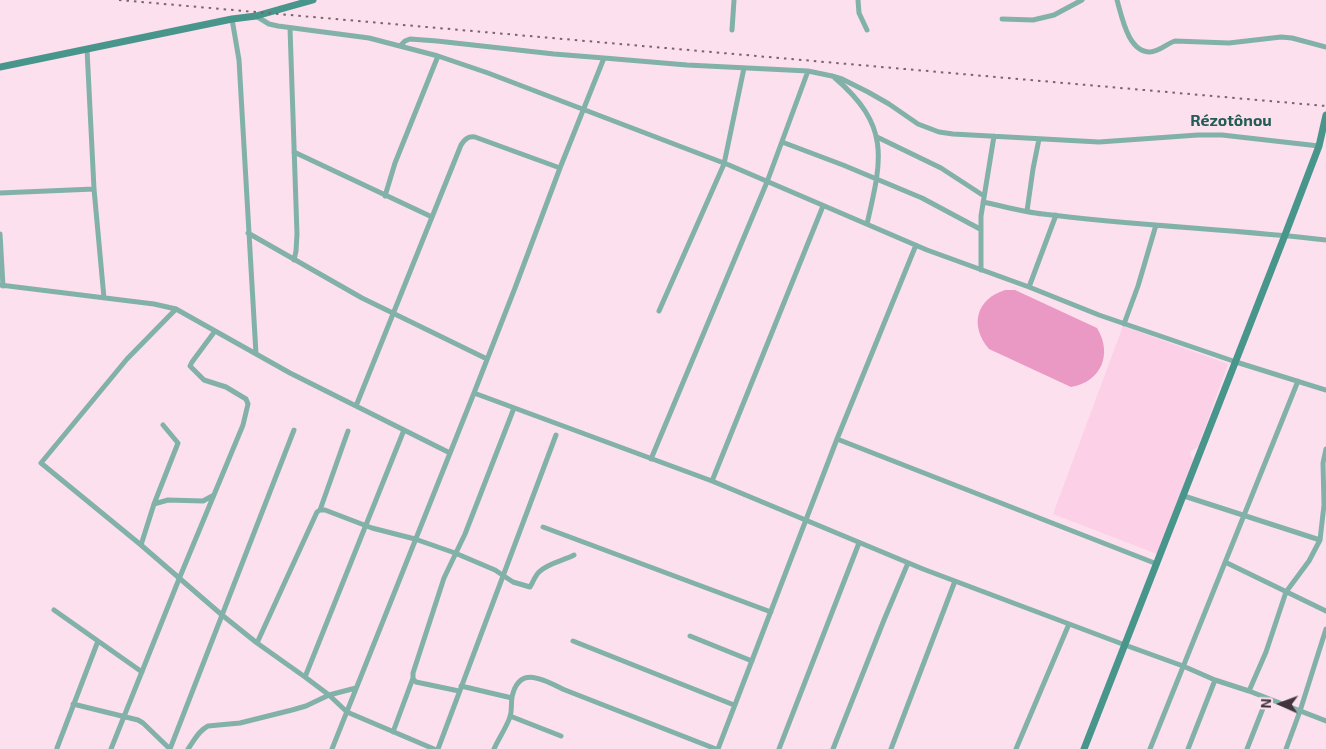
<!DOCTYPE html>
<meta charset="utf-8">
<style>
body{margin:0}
#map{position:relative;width:1326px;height:749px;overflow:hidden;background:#fde0ee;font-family:"Exo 2",sans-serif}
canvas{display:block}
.north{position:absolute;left:1256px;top:679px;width:50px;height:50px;-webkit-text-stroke:4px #fde0ee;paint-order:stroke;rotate:272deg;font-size:14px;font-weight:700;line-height:20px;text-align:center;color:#42343b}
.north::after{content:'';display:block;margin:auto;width:18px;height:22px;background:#42343b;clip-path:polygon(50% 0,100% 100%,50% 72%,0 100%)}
</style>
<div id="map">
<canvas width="1326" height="749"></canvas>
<div class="north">N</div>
</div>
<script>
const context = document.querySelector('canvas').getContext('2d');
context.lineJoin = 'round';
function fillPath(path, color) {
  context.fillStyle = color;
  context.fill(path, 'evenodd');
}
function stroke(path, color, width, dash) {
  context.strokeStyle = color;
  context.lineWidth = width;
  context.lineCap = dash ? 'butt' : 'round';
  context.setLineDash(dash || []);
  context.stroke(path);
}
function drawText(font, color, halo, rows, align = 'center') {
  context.font = font + ' "Exo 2",sans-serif';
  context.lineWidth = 4;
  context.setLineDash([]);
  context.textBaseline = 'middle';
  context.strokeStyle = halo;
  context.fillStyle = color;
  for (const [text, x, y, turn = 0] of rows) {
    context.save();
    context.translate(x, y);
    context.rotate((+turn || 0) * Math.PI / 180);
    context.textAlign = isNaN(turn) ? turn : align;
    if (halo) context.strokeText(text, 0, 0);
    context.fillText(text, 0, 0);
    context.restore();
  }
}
fillPath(new Path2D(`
 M1123 326 1228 364 1198 447 1191 451 1190 454 1193 460 1157 554 1053 514Z`), '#fcd0e6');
fillPath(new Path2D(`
 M1005 290H1015L1097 328C1113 354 1101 382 1071 387L989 349C969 326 976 299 1005 290Z`), '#ea99c4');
stroke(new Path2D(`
 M858 0 859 13 867 30
 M1117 0C1122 17 1128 52 1150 52 1159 52 1166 44 1175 41L1229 43 1281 37 1292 38 1326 47
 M256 16 269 24 278 26 369 38 438 56 488 73 729 165 927 250 1029 287 1099 315 1236 362 1326 390
 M232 19 239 60 256 354
 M1002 19 1033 20 1054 15 1082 0
 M290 28 297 234 296 251 294 260
 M732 30 734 0
 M400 46 405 41 410 39 437 41 554 54 604 58 687 65 808 71 832 76 842 79 868 92 889 104 918 124 939 132 953 134 1099 142 1198 135H1222L1319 146
 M87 49 94 189 104 298
 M835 78C891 126 882 159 867 224
 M877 137 941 168 984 196
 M782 142 843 165 922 198 980 229
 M294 152 432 217
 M0 193 94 189
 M385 196 395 163 438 56
 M983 202C1003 206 1023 212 1043 214 1137 226 1232 229 1326 240
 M1027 211 1033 169 1039 139
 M248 233 362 298 487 359
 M0 234 3 286
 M981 270V216L994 136
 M0 285 154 304 176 309 290 373 450 453
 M1029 287 1056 215
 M659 311 724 164 744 68
 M1124 324 1138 286 1156 225
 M474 393 712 481 923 569 1125 645 1183 666 1215 680 1249 691 1326 721
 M356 406 461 145C465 139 468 136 475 137L560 168
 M163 425 178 443 154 504 141 545 222 615 257 643 305 677 329 695 347 712 434 749
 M837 439 1157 564
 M651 459 767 182 808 71
 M712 481 823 206
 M1184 496 1320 540
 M154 504 168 500 203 501 214 495
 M320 510 348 431
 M543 527 771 612
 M141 545 41 463 127 359 176 309
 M1225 562 1326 611
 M54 610 142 672
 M690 636 752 661
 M573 641 734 705
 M257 643 317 512 320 510H325L372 528 415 539 455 553 495 570 513 582 530 587C533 582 535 576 539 572 548 563 563 561 574 555
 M305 677 404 430
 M461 686 512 698
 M459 691 416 682 413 679V673L444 578 465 534 514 408
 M1249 691 1266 652 1286 592 1309 561 1320 540 1324 505 1323 463 1326 449
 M73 704 138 720 143 723 170 749
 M510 716 561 736
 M393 732 413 678
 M57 748 98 641
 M111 749 179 579 243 425 248 404 246 399 226 387 204 380 190 366 192 362 215 331
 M170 749 294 430
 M188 749C194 741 198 731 208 726L240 723 292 710 306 706 329 695 356 688
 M332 749 474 393 515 288 560 168 604 58
 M438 749 556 435
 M494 749C499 738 506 728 510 717 512 711 511 703 512 697 519 664 544 680 565 690L716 749
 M718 749 837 439 916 245
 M779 749 859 543
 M833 749 884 620 908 563
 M891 749 955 581
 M1016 749 1069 624
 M1150 749 1298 381
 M1188 749 1215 680
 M1247 749 1267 698
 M1286 749 1300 711 1326 629`), '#82b1aa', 5);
stroke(new Path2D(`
 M0 67 232 19 256 16 313 0
 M1084 749 1285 235 1319 146 1326 115`), '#48958b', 7);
stroke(new Path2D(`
 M119 0 1326 106`), '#77656e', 2, [2.5, 5]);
drawText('bold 16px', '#235c55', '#fde0ee', [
 ["Rézotônou",1231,121]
]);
</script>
